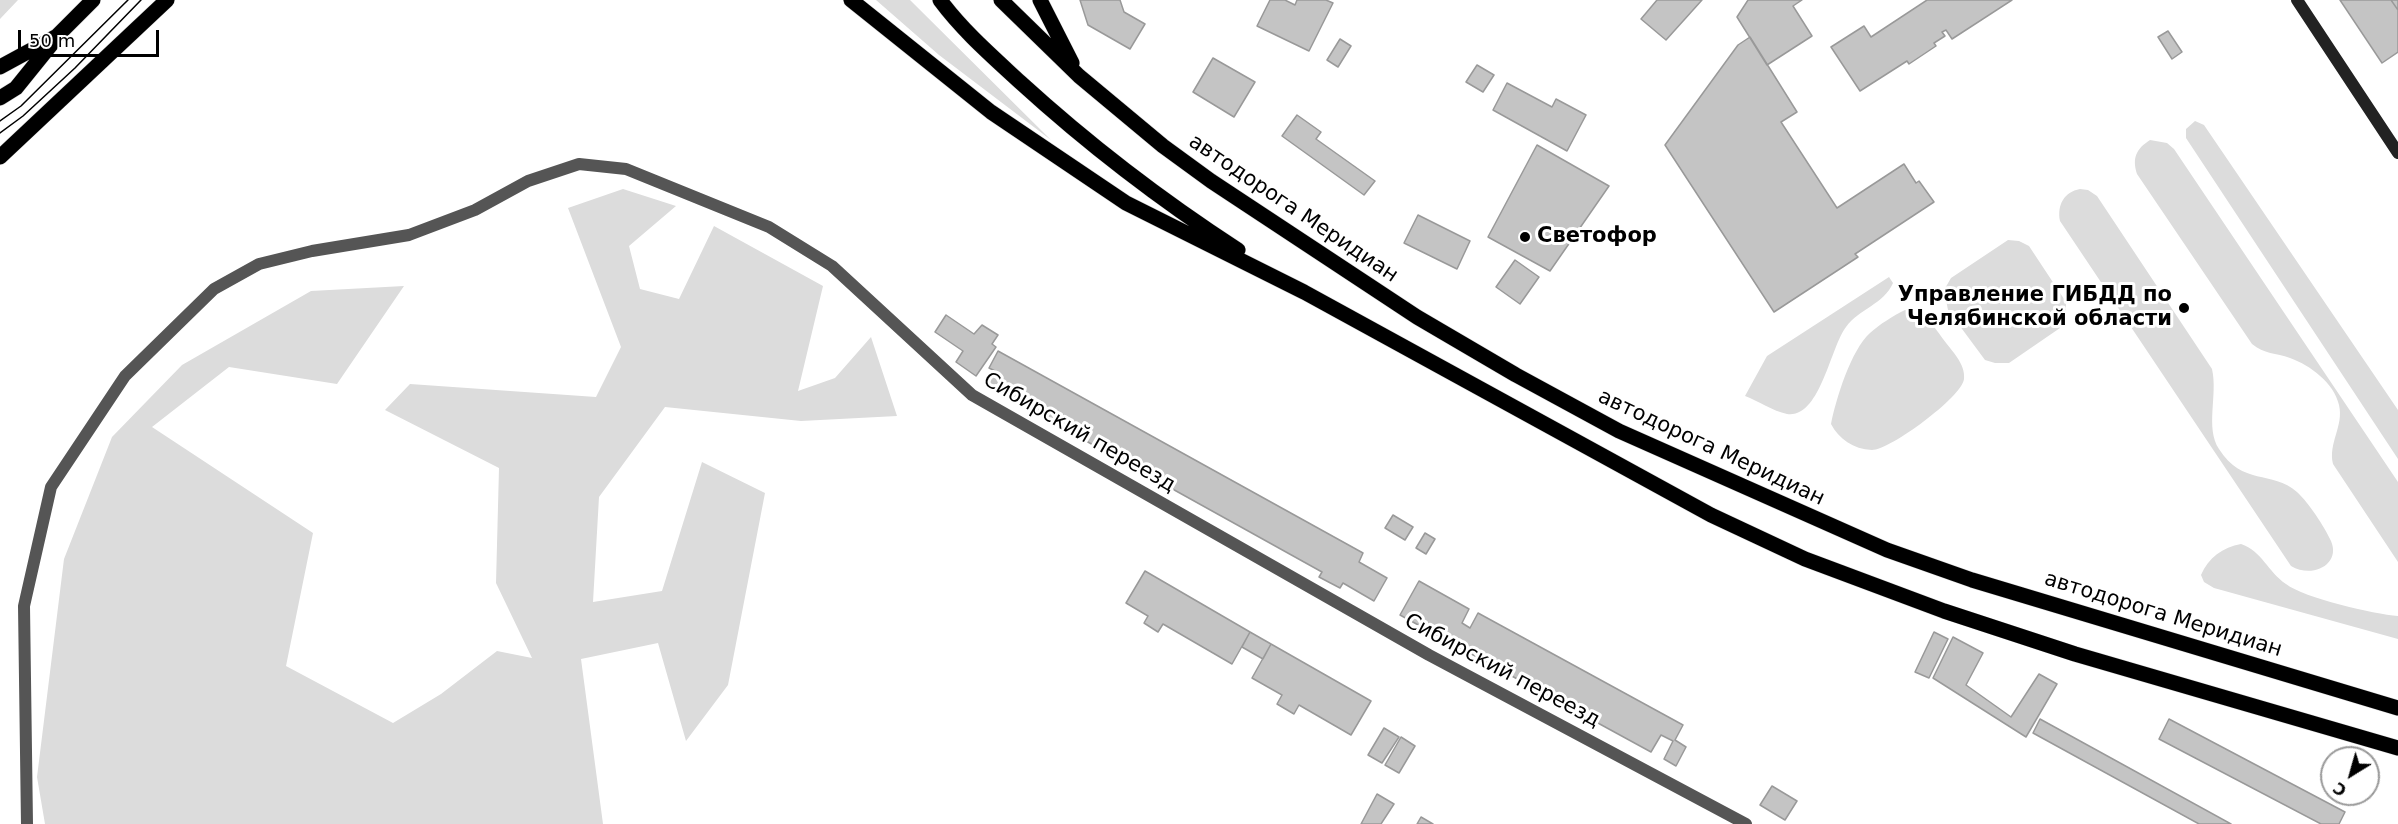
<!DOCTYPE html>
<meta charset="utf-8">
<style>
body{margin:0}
#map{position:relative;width:2398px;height:824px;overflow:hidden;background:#fff;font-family:"DejaVu Sans",sans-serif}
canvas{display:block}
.north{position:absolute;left:2320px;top:746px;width:60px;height:60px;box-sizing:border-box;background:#fff;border:2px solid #999;border-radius:50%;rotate:217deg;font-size:16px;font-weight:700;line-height:24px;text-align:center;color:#000}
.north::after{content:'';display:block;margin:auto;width:21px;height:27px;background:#000;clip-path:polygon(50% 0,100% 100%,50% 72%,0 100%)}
.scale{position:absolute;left:18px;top:30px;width:141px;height:27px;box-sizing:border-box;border:3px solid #000;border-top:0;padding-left:8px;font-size:18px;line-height:21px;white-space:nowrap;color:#000;-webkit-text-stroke:4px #fff;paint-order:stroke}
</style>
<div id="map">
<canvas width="2398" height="824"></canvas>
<div class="north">С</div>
<div class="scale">50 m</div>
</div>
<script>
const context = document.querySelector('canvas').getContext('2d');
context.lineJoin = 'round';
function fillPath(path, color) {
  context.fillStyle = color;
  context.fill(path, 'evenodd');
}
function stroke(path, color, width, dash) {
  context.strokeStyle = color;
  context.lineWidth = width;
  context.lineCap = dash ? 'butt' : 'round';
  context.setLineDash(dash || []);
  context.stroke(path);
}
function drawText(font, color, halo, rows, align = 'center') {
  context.font = font + ' "DejaVu Sans",sans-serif';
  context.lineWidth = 6;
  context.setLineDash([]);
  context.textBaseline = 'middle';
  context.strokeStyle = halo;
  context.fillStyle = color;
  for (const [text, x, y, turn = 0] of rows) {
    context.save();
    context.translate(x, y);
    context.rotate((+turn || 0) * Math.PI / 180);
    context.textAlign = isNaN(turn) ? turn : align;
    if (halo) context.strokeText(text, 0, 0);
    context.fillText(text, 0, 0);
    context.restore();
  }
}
fillPath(new Path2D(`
 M0 0H18L0 19Z
 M876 0H910L1051 140 939 55Z
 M2195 121 2204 125 2398 410V459L2186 138V129Z
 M2150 140 2167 143 2174 149 2398 482V562L2333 464C2328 443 2344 426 2339 405 2334 383 2310 365 2290 358 2276 353 2264 354 2252 344L2137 174C2132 158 2136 149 2150 140Z
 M623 189 676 206 629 246 640 289 679 299 714 226 823 286 798 391 835 378 871 337 897 416 801 421 665 407 599 497 593 602 662 591 702 462 765 493 728 685 686 741 658 643 581 659 603 824H45L37 777 64 559 112 437 182 365 311 291 404 286 337 384 229 367 152 427 313 533 286 666 393 723 441 694 497 651 532 658 496 583 499 468 385 410 410 384 596 397 621 347 568 208Z
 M2080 189 2088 190 2097 196 2212 369C2218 395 2205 428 2219 449 2242 486 2272 470 2297 492 2309 503 2324 526 2331 541 2341 564 2313 579 2291 566L2060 221C2057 205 2064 192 2080 189Z
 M2008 240 2019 241 2029 246 2066 302V315L2060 328 2009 363H1995L1985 360 1948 310 1944 290 1951 278Z
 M1889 277 1893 283C1884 304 1859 309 1846 327 1830 348 1820 419 1787 414 1773 411 1758 401 1745 396L1767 356Z
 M1905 310C1925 313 1932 323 1943 339 1951 350 1966 364 1964 379 1962 397 1890 450 1872 450 1853 449 1839 439 1831 424 1836 399 1851 350 1870 333 1880 324 1893 316 1905 310Z
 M2241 544C2262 551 2268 572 2286 584 2304 598 2374 614 2398 616V639L2214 588 2204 582 2201 575C2208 558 2223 547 2241 544Z`), '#dcdcdc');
const building = new Path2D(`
 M1080 0H1120L1124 12 1145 24 1130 49 1088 25Z
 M1270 0H1285L1295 5 1297 0H1326L1333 3 1309 51 1257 26Z
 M1657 0H1702L1666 40 1641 19Z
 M1748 0H1802L1793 6 1812 36 1767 65 1737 17Z
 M1927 0H2012L1952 39 1946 30 1942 32 1945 36 1934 43 1936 46 1909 64 1907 61 1860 91 1831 47 1864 26 1871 37Z
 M2340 0H2391L2398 10V52L2382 63Z
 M2391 0H2398V10Z
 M2168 31 2182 52 2172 59 2158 37Z
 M1750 37 1797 112 1781 122 1837 208 1904 164 1916 183 1919 181 1934 202 1855 254 1858 257 1774 312 1665 145 1738 45Z
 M1340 39 1351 46 1338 67 1327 60Z
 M1213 58 1255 82 1234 117 1193 92Z
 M1477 65 1494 75 1483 92 1466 82Z
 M1507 83 1552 107 1556 99 1586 115 1567 151 1493 110Z
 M1297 115 1321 132 1316 139 1375 181 1364 195 1282 136Z
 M1537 145 1609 186 1550 271 1488 237Z
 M1418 215 1470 241 1457 269 1404 243Z
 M1515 260 1539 277 1520 304 1496 287Z
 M946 315 974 334 982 325 998 335 992 344 996 347 976 376 956 362 963 351 935 332Z
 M998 351 1363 553 1359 562 1387 578 1374 601 1343 583 1340 588 1319 577 1322 572 987 386 995 371 989 368Z
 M1393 515 1413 527 1405 540 1385 528Z
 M1425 533 1435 539 1426 554 1416 548Z
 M1145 571 1250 632 1232 664 1163 624 1158 632 1144 623 1148 616 1126 603Z
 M1419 581 1469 609 1462 623 1470 628 1478 613 1683 725 1675 740 1686 747 1676 766 1664 759 1673 741 1661 735 1651 752 1400 615Z
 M1250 632 1271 644 1263 659 1242 647Z
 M1934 632 1948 639 1929 678 1915 672Z
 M1953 637 1983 653 1966 685 2011 717 2039 674 2057 684 2026 737 1933 678Z
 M1271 644 1371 701 1351 735 1299 705 1294 714 1277 704 1282 695 1252 678Z
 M2040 719 2231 824H2199L2033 733Z
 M2169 719 2345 812 2339 824H2321L2159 739Z
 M1384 728 1399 737 1382 763 1368 755Z
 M1401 737 1415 746 1399 773 1385 765Z
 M1772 786 1797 801 1785 820 1760 805Z
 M1377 794 1394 804 1381 824H1361Z
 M1421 817 1433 824H1417Z`);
fillPath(building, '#c4c4c4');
stroke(building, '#999', 1.5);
const primary = new Path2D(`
 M851 0 991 112 1126 203 1304 292 1711 515 1805 559 1944 611 2075 654 2398 748
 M940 0C963 31 992 56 1020 82 1088 144 1161 200 1238 250
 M1001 0 1079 76 1163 146 1211 181 1417 317 1516 375 1619 431 1887 550 1972 580 2398 708
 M1040 0 1072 63
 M0 67 57 36 93 0
 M0 98 16 88 54 41
 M0 157 167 0`);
stroke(primary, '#dbdbdb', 16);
stroke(new Path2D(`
 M27 824 24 606 51 487 125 376 214 289 259 264 312 251 409 235 475 210 528 181 579 164 626 169 769 227 832 266 972 395 1429 655 1746 824`), '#555', 12);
stroke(new Path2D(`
 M2297 0 2398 153`), '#222', 12);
stroke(primary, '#000', 15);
stroke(new Path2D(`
 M0 121 21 106 128 0
 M0 133 23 116 75 68 141 0`), '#000', 1.5);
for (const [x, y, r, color] of [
 [1525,237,6,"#000"],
 [2184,308,6,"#000"]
]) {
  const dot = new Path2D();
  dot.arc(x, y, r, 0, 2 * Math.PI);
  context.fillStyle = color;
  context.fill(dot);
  stroke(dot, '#fff', 2);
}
drawText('21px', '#000', '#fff', [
 ["автодорога Меридиан",1293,209,34],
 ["Сибирский переезд",1079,433,30],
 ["автодорога Меридиан",1711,448,25],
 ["автодорога Меридиан",2163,615,17],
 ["Сибирский переезд",1502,671,28]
]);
drawText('bold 21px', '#000', '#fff', [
 ["Светофор",1537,237],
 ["Управление ГИБДД по",2172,296,"right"],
 ["Челябинской области",2172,320,"right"]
], 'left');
</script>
